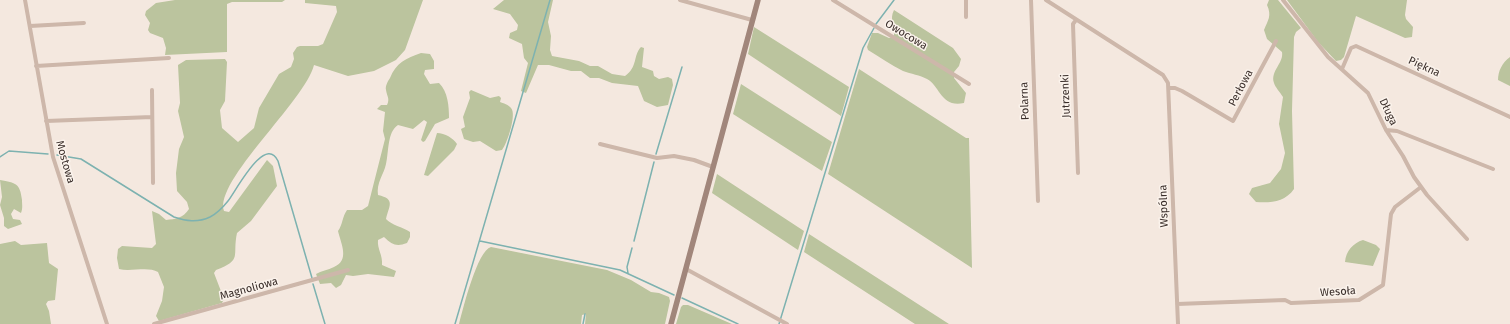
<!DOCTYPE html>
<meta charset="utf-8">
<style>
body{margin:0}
canvas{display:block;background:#f4e8df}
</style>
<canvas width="1510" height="324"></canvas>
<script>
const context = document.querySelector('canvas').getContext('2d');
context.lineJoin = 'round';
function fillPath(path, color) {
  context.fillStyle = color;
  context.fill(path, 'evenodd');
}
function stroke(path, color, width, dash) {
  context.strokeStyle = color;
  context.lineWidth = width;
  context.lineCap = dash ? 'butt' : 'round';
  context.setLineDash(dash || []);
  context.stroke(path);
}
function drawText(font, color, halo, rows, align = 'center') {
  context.font = font + ' "Fira Sans",sans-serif';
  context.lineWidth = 3;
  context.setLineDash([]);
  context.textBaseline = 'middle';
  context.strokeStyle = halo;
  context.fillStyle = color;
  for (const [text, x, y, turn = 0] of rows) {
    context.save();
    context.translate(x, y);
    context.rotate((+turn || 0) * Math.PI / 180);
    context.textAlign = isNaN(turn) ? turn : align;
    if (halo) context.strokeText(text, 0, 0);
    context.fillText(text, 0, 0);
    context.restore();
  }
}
fillPath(new Path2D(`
 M175 0H285L282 2H232L227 4V52L165 55 166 48 163 38 150 33 148 30 150 23 145 15 146 11 156 3Z
 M305 0H423L405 50 396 60 374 71 348 76 314 65C305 101 214 181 224 211L229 212 267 160 273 166 277 186 251 221 237 233C232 256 243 260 216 270L214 273 224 299 222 303 159 321 156 316 162 301 164 287 158 272C148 266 131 272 119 269L117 258 118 249 122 246 152 248 156 244 152 211 159 214 166 220C176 219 183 218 189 209L187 202 177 191 176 173 179 149 184 137 178 111 180 103 178 65 186 60 225 59 227 62 225 101 220 110 222 128 238 142 254 128 259 108 279 74 291 67 294 59 293 53 297 47 300 46H318L323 44 337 12 336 6 305 3Z
 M504 0H553L548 22 551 36 550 50 552 56 579 61 590 66H598L612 74 625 76C638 67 633 55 641 47L644 48 642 67 653 71 654 76 659 79 668 77 672 79 673 85 668 105 657 107 644 101 638 86 612 83 599 78H590L581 71H571L549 65H538L526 93 521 91 528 63 524 58 522 44 509 38 510 33 517 30 518 25 510 14 493 9Z
 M1269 0H1278L1301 28 1296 32 1294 37 1292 111 1294 189C1285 202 1271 203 1256 202L1249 194 1252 188 1270 183 1281 169 1285 153 1279 124 1283 97C1280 92 1275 87 1274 83 1270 71 1284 63 1282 52L1267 39 1264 30C1268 20 1272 16 1267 5Z
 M1287 0H1407L1405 15 1406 19 1413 27 1412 37 1405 38 1356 16 1344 57 1341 60 1336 61 1318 42Z
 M894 10 953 48 961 59 959 66 954 72V78L966 93 964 103C941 108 940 86 927 79 920 75 911 74 903 71 891 65 880 57 868 50L867 47 872 33H878L889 38 894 37C895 28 889 19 894 10Z
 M754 27 849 87 841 116 748 54Z
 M421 53 430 54 434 61V69L425 70 424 74 430 84 439 83C448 92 449 106 449 118L435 124 425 141 423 142 421 140 427 122 424 120 413 129 398 125C387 132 389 152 386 164 384 174 376 183 378 195 396 199 389 206 386 219 391 225 403 227 410 232V237L407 243C397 247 392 245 384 237L378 240C377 249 383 255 382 265L396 271 394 277 368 274 353 276 346 275 341 285 336 288 331 283 320 284 316 274C321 271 328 270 334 267 350 260 341 244 338 231 343 224 342 217 347 210H362L368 206 385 139 383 131 385 112 377 109 381 105H387C390 98 387 97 386 90 385 86 388 81 390 78 396 63 406 58 421 53Z
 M1510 57V86L1498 80C1498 71 1502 63 1510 57Z
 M859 69 966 138H969L972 268 828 174Z
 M741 84 832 142 822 171 733 114Z
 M471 90 490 98 499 96 501 98 500 102C503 103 509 105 511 108 517 114 507 144 502 150L496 151 480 141 473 142 464 139 461 129 465 127 463 117 470 98 469 92Z
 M437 133C445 133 453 138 457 144L454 150 428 176 424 175Z
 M717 174 804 231 798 250 712 193Z
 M0 180C16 183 20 183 22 200 22 205 23 208 21 213L14 209 11 214 13 219 20 220 22 224 8 229 4 226V218L0 205 2 197Z
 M809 234 949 324H915L804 252Z
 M1363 240 1376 245 1380 249 1373 266 1345 262C1346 251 1353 243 1363 240Z
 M15 241 21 245 47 243 49 263 58 269 55 300 48 301 46 304 49 311 51 324H0V244Z
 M491 247 607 270 631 280 651 292 659 293 669 297 670 301 665 324H585L586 314 582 315 581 324H459C463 309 477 251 491 247Z
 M683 305H688L732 324H676L681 307Z`), '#bbc49e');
stroke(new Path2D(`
 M876 24 894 0
 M656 154 682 67
 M57 155 81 159 174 217C186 221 197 223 210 217 216 214 224 206 228 201 236 191 265 134 278 161L312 278
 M0 157 9 151 48 154
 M480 241 620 270 674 295
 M634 241 654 162
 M628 273 627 267 632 248
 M313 284 325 324
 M682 298 738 324
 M455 324 550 0
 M583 324 585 314
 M779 324 863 48 874 28`), '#7db2b0', 1.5);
stroke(new Path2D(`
 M25 0 53 157 107 324
 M680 0 752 20
 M833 0 969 84
 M966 0V17
 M1031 0 1038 201
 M1046 0 1163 75 1168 83 1178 324
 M1283 0 1328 57 1368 93 1386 130 1403 156 1414 177 1427 195 1467 239
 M1076 20 1073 24 1078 173
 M30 26 84 23
 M36 66 169 58
 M1342 69 1351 48 1356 46 1510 117
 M1170 88H1175L1182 91 1233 121 1276 41
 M152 90 153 183
 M46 121 152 117
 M1386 130 1397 131 1493 169
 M600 144 657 158 674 156 694 160 713 167
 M686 269 787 324
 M1177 304 1285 300 1291 303 1359 300 1383 285 1391 214 1395 207 1421 187
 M154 324 348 270`), '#cdb7aa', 4);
stroke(new Path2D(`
 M671 324 758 0`), '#a1867b', 5.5);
drawText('11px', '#3a2e2a', '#fbf3ec', [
 ["Owocowa",906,35,31],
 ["Piękna",1424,67,25],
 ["Perłowa",1241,88,-62],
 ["Jutrzenki",1066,96,-92],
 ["Polarna",1025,101,-92],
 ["Długa",1388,112,65],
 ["Mostowa",65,162,74],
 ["Wspólna",1164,206,-92],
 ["Magnoliowa",249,289,-15],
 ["Wesoła",1338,292,-4]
]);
</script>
